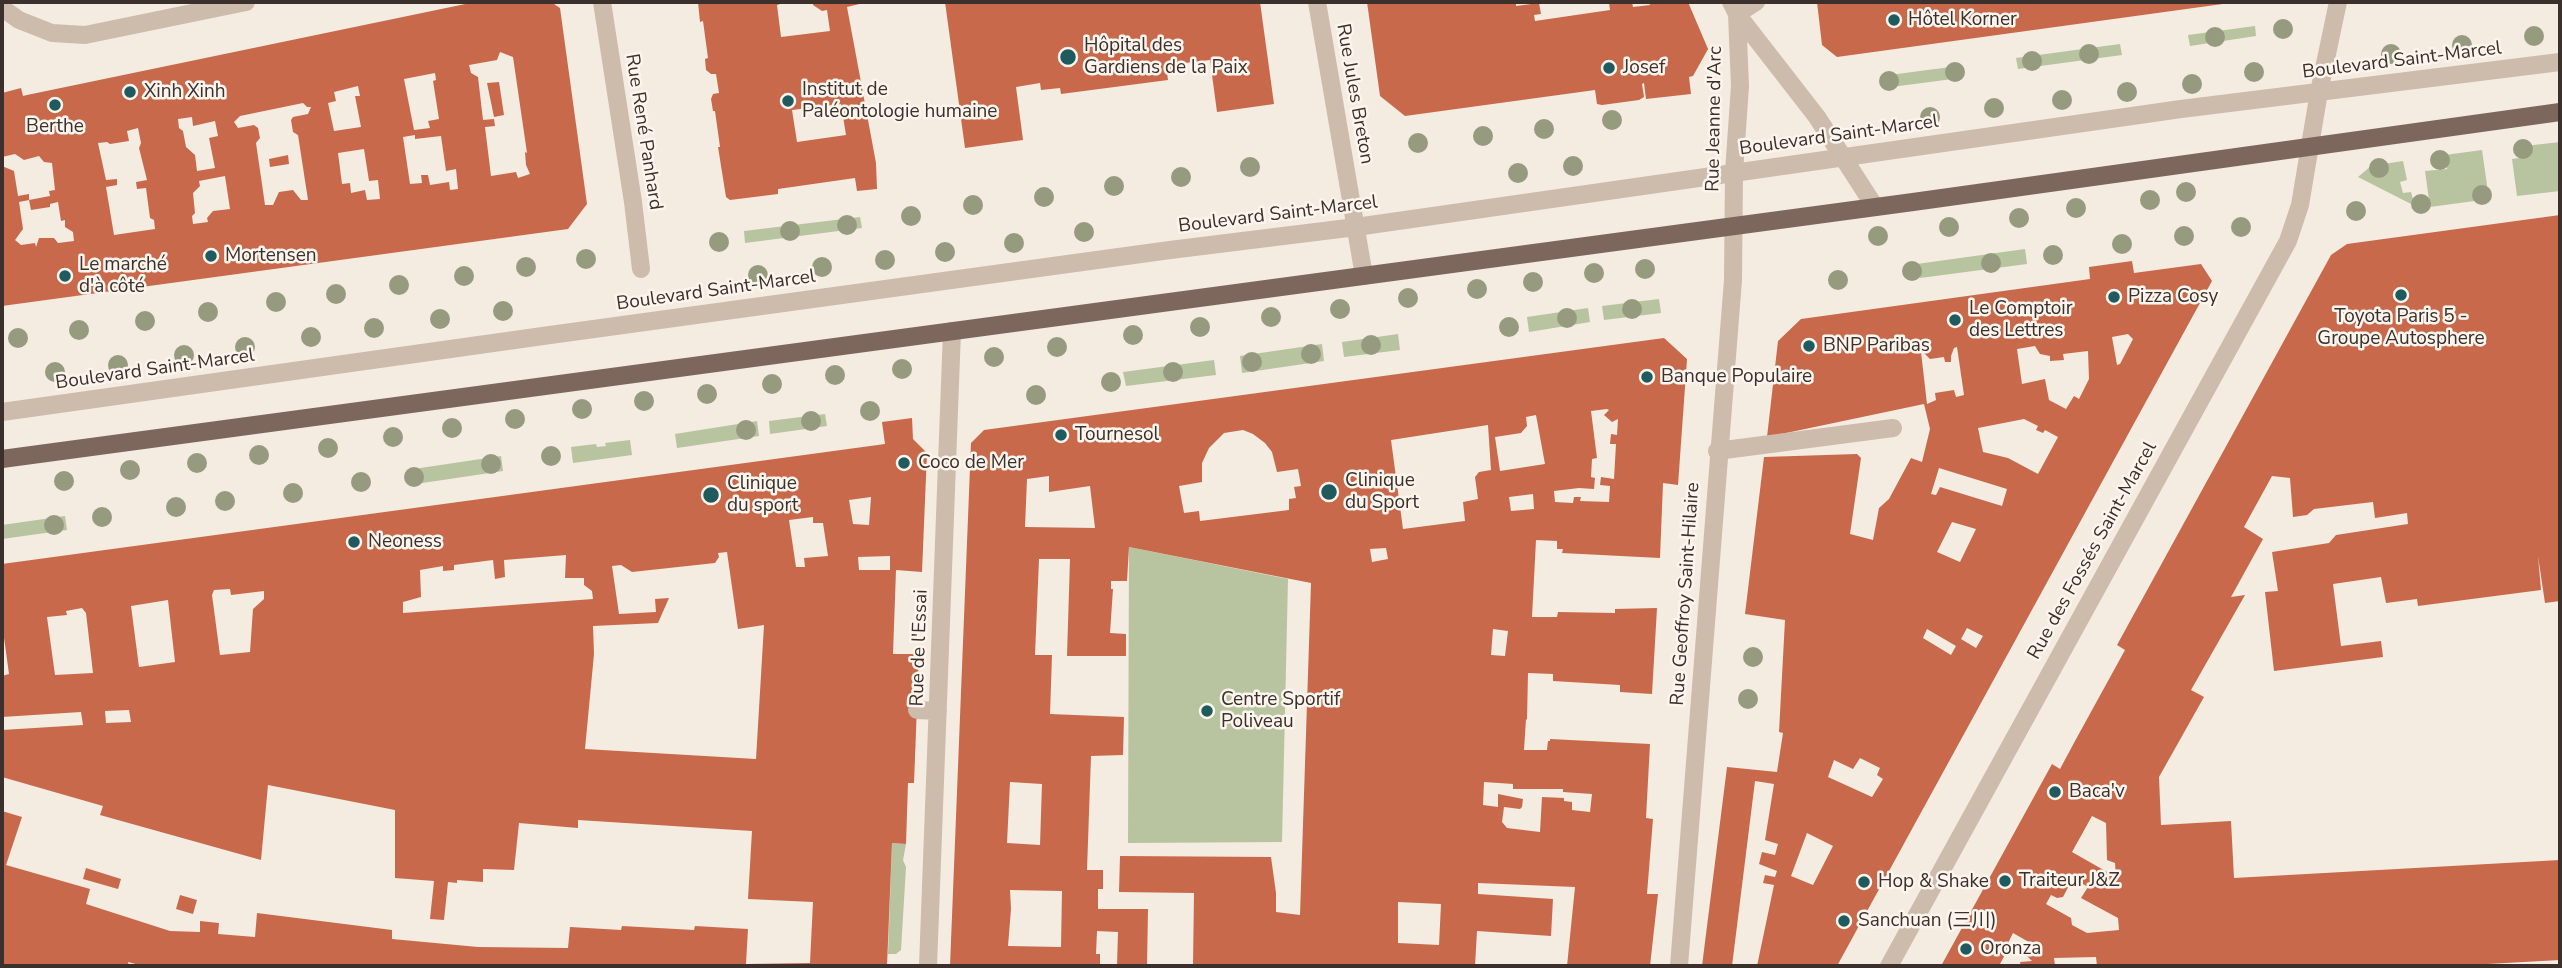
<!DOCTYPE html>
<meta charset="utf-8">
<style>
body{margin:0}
#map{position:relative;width:2562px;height:968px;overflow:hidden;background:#f4ebe1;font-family:"Nunito Sans",sans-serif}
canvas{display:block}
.frame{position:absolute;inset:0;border:4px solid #3b302b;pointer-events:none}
</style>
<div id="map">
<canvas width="2562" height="968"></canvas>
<div class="frame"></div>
</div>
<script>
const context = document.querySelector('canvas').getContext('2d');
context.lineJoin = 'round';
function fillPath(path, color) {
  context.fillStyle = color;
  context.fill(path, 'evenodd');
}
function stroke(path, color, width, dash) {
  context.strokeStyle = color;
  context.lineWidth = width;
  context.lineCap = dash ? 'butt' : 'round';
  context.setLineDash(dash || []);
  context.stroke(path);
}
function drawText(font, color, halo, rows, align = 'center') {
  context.font = font + ' "Nunito Sans","Noto Sans SC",sans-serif';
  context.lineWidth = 5;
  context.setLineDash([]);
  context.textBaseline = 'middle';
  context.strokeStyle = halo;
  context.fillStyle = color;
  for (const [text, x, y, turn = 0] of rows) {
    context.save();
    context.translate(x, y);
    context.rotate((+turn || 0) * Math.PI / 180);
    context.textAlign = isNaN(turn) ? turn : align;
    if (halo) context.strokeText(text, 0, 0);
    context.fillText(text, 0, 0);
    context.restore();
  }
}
fillPath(new Path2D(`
 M2255 26 2256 36 2190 46 2188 35Z
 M2120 44 2122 55 2018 69 2016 58Z
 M1958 66 1960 78 1884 88 1882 76Z
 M2560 142V191L2517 196 2512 159 2527 157 2525 146Z
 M2482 150 2489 199 2430 207 2425 171 2447 169 2445 155Z
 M2403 161 2407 180 2400 182 2403 193 2411 192 2415 206 2358 177 2371 166Z
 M860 217 862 228 745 243 744 231Z
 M2025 249 2027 264 1920 278 1917 264Z
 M1659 299 1661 313 1604 320 1602 306Z
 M1588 308 1590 322 1529 332 1527 317Z
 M1398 334 1400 350 1344 357 1342 342Z
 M1322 344 1324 361 1242 373 1240 356Z
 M1214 360 1216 375 1126 386 1123 372Z
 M825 414 827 426 770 434 769 421Z
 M757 421 759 436 677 448 675 434Z
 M630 440 632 455 573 463 571 447 596 444 597 447 606 446 605 443Z
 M501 456 503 471 409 485 407 470Z
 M65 516 67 530 2 539V525Z
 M1129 547 1288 579 1282 842 1128 843Z
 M892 843 906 844 903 860 906 867 901 950 896 954H888Z`), '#b8c4a0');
fillPath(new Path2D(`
 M475 2H551L560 8 587 204 568 229 2 306V166L14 171 18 196 29 194V200L19 202 23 229 15 240 21 245 35 243 36 247 39 238H54L58 243 74 241 73 232 65 227V220L61 221 58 202 50 204V207L31 210 29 200 50 196 49 191 55 190 52 163 44 162 39 156 24 160 15 154 2 157V93L21 88 23 96 27 95ZM500 52 513 57 527 153 525 152 526 165 530 174 518 178 516 172 491 176 485 127 495 126 494 119 483 120 478 77 471 73 469 65 497 60ZM435 73 436 80 433 81 439 119 428 121 430 128 414 130 404 79ZM358 86 360 96H355L361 127 334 131 328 103 336 101 334 92ZM303 103 307 107H311L308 114 293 117 291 120 293 132 298 135 308 200H301L293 190 279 192 273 205H265L256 143 260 138 258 128 254 125 238 128 234 122 240 116ZM192 117 193 126 215 121 218 136 209 138 215 168 197 171 195 155 186 147 183 131 179 128 178 119ZM138 128 141 143 139 148 147 180 136 182 137 189 146 188 150 218 154 220 155 229 114 235 106 187 117 185V179L106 180 98 143 107 142 110 144 129 141 127 131ZM415 135V139L441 136 446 171 456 169 458 189 450 190 449 182 430 185 428 175H421L422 183 410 184 403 137ZM364 149 369 181 378 180 380 199 367 200 365 190 351 193 350 183 342 184 338 153ZM225 176 230 209 213 211 207 218 208 222 193 224 192 216 195 213 193 193 200 186 199 181Z
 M698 2H786L777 5 781 37 830 31 827 10 822 11 813 5V2H868L847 7 876 163 877 189 857 191 855 178 778 189V194L730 200 726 197 718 147H720L715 111H713L711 99 713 94 719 93 716 74H711L706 70 705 59 708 58 703 21 700 22ZM841 104 846 135 797 142 792 110Z
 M945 2H1260L1274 104 1217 112 1210 60 1185 63V71L1167 73 1168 80 1061 94 1060 88 1041 90 1040 83 1016 87 1023 140 965 148Z
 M1367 2H1516V6L1539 3 1541 14 1534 15 1535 21 1610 10 1609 2H1632L1633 7 1650 5 1649 2H1688L1708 49 1693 76 1689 77 1691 94 1646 99 1644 83 1642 84 1644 97 1639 100 1602 105 1597 104 1595 90 1405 116 1380 96Z
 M1817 2H2230V3L1837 57 1822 45Z
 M499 82 504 115 494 117 487 83Z
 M288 155 289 164 270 167 269 159Z
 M2560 215V601L2545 603 2538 556 2541 590 2418 606 2417 599 2386 603 2381 577 2333 584 2341 646 2381 641 2383 657 2274 671 2265 592 2278 591 2272 552 2329 543 2336 535 2408 524 2407 513 2375 518 2373 502 2314 509 2307 515 2293 517 2290 478 2272 476 2244 527 2263 539 2231 597 2245 595 2191 690 2204 697 2159 777 2161 825 2231 821 2234 878 2560 860V960L2451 966H2097L2096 957 2054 958 2055 966H2021L2020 962 2032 961 2027 956 2034 945 2013 933 2007 945 2009 947 2000 964 2003 966H1941L2052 764 2060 769 2075 741 2125 650 2117 645 2331 255 2347 244ZM2092 816 2106 823 2107 860 2115 863 2116 877 2072 852ZM2073 878 2088 887 2081 898 2118 918 2119 930 2087 933 2072 925 2071 918 2046 904 2051 895 2057 898 2063 897Z
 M2132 261 2134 273 2201 264 2212 281 1837 966H1757L1774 885 1763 883 1765 875 1775 877 1777 871 1759 864 1762 852 1775 855 1778 844 1765 840 1774 784 1755 781 1732 966H1702L1727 767 1777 772 1783 733 1779 732 1785 620 1745 614 1764 457 1857 454 1861 458 1850 534 1873 540 1879 508 1889 499 1911 458 1922 462 1930 429 1924 404 1767 437 1778 341 1801 319 2090 279 2089 267ZM2128 334 2133 339 2120 364 2117 365 2112 337ZM2035 346 2040 354 2050 356V361L2064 360 2063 354 2088 351 2089 379 2079 399 2074 396 2066 409 2049 400 2045 379 2022 384 2017 349ZM1957 347 1964 395 1956 397 1954 390 1935 393 1936 400 1927 404 1921 352H1923L1930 359 1944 357 1945 362H1951V356L1954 348ZM2024 419 2038 426 2036 430 2043 433 2045 430 2058 437 2038 474 2008 458 1983 452 1978 428ZM1939 468 2007 489 2002 506 1940 487 1936 495 1931 494ZM1952 522 1976 529 1960 562 1937 552ZM1967 628 1983 636 1976 648 1961 639ZM1927 629 1956 646 1951 655 1923 638ZM1860 758 1880 768 1877 775 1883 779 1872 797 1828 777 1834 760 1853 769ZM1807 833 1833 846 1813 885 1791 876Z
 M1664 338 1687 359 1678 485 1663 483 1660 558 1562 553 1563 549H1557V541L1536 540 1532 617H1557L1558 612 1615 613V609L1657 608 1652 694 1620 692V685L1553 681V674L1528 673 1527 720 1526 719 1524 750H1547L1548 741H1550V739L1650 744 1646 818 1653 819 1647 894H1658L1650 966H1567L1575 887 1478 883V894L1553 899 1551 936 1477 931 1475 966H1193L1194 893 1119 892 1120 856 1271 857 1276 893V912L1300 915 1311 583 1129 547 1127 581H1111V589H1113L1110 633 1126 634V656H1067L1070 559H1039L1035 655H1052L1050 714 1124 717 1123 755 1091 756 1087 870H1103V889H1098V909H1148L1147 966H1117L1118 932 1097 931 1096 954H1100V966H950L971 443 984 430ZM1607 409 1609 410 1604 415 1612 422 1618 419 1617 435 1611 434 1610 444H1616L1614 479 1601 477 1600 485 1610 486 1609 502 1580 501 1581 497H1574L1573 503 1555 502 1554 491 1579 488 1594 489 1595 478 1591 477 1592 459 1597 458 1591 411ZM1536 415 1545 464 1500 471 1495 437 1521 433 1527 426 1526 417ZM1488 425 1491 470 1479 472 1475 477 1478 499 1463 502 1465 521 1403 529 1391 440ZM1243 430 1253 434 1265 443 1272 452 1277 472 1298 469 1301 486 1294 487 1296 498 1289 499V510L1200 521 1199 511 1184 513 1179 486 1202 482V463L1209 448 1224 433ZM1049 476V492L1090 486 1095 528 1025 527 1027 479ZM1533 494 1534 509 1511 511 1509 497ZM1386 548 1388 559 1372 562 1370 549ZM1493 629 1508 631 1505 656 1491 655ZM1010 782 1042 784 1040 845 1007 843ZM1484 782 1513 784V789H1563V792L1592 794 1590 812 1572 810V802L1564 801V798L1542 797 1540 832 1507 828 1502 822 1504 807 1520 809 1522 807 1523 799 1498 794V807L1483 805ZM1010 890 1062 891 1061 947 1008 946 1011 909ZM1398 902 1441 904 1439 945 1398 943Z
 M912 418 913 439 927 453 922 572 896 570 893 654H919L914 783H908L906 844 892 843 887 966H143L128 962 129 966H2V811L22 817 6 865 90 889 86 904 170 931 200 932V921L219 923 218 934 255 937 257 913 392 930V939L478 947 568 948 570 927 621 930 622 926 694 930 695 926 748 929 746 964 810 963 813 902 748 899 752 831 578 820V828L519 823 514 870 483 869V882L457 880V883L448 882 444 920 430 919 434 881 395 878V810L268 785 261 860 100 815 103 806 2 777V730L83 725 81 712 2 717V676L9 674 2 623V564L885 444 882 422ZM871 497 869 525 853 524 849 500ZM813 517V523H823L828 556 804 558 805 567H796L789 520ZM727 552 738 629 764 625 756 759 585 749 594 654 593 626 658 623 669 598 655 599 656 612 619 614 612 566 621 565 632 572 715 563 719 557 718 553ZM566 555 565 578H584V585L592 591 593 599 403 613V602L421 597 420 570 443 566V571L454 570V565L493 560 495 579 505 577 504 560ZM890 556V570H859L858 557ZM230 589 231 595 264 591V599L253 609 250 652 220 655 212 595 214 590ZM168 600 175 662 139 667 131 606ZM82 608 86 613 93 673 55 675 47 617 67 615 66 611ZM129 710 131 722 106 723 105 711Z
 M86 868 121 879 118 889 83 879Z
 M180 895 197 900 193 914 176 909Z`), '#c8694b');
stroke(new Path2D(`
 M602 2 633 202 641 269
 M1317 2 1364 276
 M1731 2 1737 14 1817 117 1875 207
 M2 8 19 20 52 33 85 35 246 2
 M1737 14 1756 2
 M2 412 550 335 1170 250 1356 227 2181 109 2560 62
 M1717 451 1893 428
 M917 710 938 711
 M928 966 952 331
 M1679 966 1733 280 1734 172 1740 86 1737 14
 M1889 966 2288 241 2300 205 2319 92 2338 2`), '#cdbbac', 18);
stroke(new Path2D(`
 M2 459 1913 202 2560 112`), '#7d675c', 18);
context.fillStyle = '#969b7f';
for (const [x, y] of [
 [2283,29],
 [2534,36],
 [2215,37],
 [2462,45],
 [2089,54],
 [2391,54],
 [2032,61],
 [1955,72],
 [2254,72],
 [1889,81],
 [2192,84],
 [2127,92],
 [2062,100],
 [1994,108],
 [1930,117],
 [1612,120],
 [1544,129],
 [1483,136],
 [1418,143],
 [2523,149],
 [2440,160],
 [1573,166],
 [1250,167],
 [2379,168],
 [1518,173],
 [1181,177],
 [1114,186],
 [2186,192],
 [2482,195],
 [1044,197],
 [2150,200],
 [2421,204],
 [973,205],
 [2076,208],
 [2356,211],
 [911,216],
 [2019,218],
 [847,225],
 [1949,227],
 [2241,227],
 [790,231],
 [1084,232],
 [1878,236],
 [2184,236],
 [719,242],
 [1014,243],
 [2122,244],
 [945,252],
 [2053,255],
 [586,259],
 [885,260],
 [1991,263],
 [526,267],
 [822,267],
 [1645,269],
 [1912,271],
 [1594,273],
 [758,275],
 [464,276],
 [1838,280],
 [1533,282],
 [399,285],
 [1477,289],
 [336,294],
 [1408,298],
 [276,302],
 [1340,309],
 [1632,309],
 [503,311],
 [208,312],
 [1271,317],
 [1567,318],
 [440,319],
 [145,321],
 [1200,327],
 [1509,327],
 [374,328],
 [79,330],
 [1133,335],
 [311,337],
 [18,338],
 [1371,345],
 [245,347],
 [1057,347],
 [1311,354],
 [184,355],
 [994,357],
 [1252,362],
 [118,365],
 [902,369],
 [55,372],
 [1173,372],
 [835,375],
 [1111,382],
 [772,384],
 [707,394],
 [1036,395],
 [644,401],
 [582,409],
 [870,411],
 [515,419],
 [811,421],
 [452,428],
 [746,430],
 [393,437],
 [328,448],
 [259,455],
 [551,456],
 [197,463],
 [491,464],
 [130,470],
 [414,477],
 [64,481],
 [361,482],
 [293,493],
 [225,501],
 [176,507],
 [102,517],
 [54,525],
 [1753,657],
 [1748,699]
]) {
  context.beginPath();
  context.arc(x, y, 10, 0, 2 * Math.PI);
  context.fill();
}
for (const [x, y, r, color] of [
 [1894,20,7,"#1f5a5e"],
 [1068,57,9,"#1f5a5e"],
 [1609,68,7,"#1f5a5e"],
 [130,92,7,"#1f5a5e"],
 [788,101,7,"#1f5a5e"],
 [55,105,7,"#1f5a5e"],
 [211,256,7,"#1f5a5e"],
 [65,276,7,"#1f5a5e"],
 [2401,295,7,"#1f5a5e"],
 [2114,297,7,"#1f5a5e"],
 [1955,320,7,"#1f5a5e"],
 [1809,346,7,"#1f5a5e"],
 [1647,377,7,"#1f5a5e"],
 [1061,435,7,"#1f5a5e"],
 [904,463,7,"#1f5a5e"],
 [1329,492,9,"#1f5a5e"],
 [711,495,9,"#1f5a5e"],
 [354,542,7,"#1f5a5e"],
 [1207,711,7,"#1f5a5e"],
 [2055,792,7,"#1f5a5e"],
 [2005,881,7,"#1f5a5e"],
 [1864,882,7,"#1f5a5e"],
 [1844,921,7,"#1f5a5e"],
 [1966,949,7,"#1f5a5e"]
]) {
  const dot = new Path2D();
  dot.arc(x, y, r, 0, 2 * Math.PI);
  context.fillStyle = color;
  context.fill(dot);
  stroke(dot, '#fbf5ee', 2.5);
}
drawText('19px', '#3b302b', '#fbf5ee', [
 ["Hôtel Korner",1908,20],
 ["Hôpital des",1084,46],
 ["Gardiens de la Paix",1084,68],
 ["Josef",1623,68],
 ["Institut de",802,90],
 ["Paléontologie humaine",802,112],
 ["Xinh Xinh",144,92],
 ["Berthe",55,127,"center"],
 ["Mortensen",225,256],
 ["Le marché",79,265],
 ["d'à côté",79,287],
 ["Pizza Cosy",2128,297],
 ["Le Comptoir",1969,309],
 ["des Lettres",1969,331],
 ["Toyota Paris 5 -",2401,317,"center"],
 ["Groupe Autosphere",2401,339,"center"],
 ["BNP Paribas",1823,346],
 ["Banque Populaire",1661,377],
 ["Tournesol",1075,435],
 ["Coco de Mer",918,463],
 ["Clinique",1345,481],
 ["du Sport",1345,503],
 ["Clinique",727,484],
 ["du sport",727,506],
 ["Neoness",368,542],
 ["Centre Sportif",1221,700],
 ["Poliveau",1221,722],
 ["Baca'v",2069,792],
 ["Traiteur J&Z",2019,881],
 ["Hop & Shake",1878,882],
 ["Sanchuan (三川)",1858,921],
 ["Oronza",1980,949]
], 'left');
drawText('19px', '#3b302b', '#fbf5ee', [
 ["Boulevard Saint-Marcel",2402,61,-7],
 ["Rue Jules Breton",1354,94,80],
 ["Rue Jeanne d'Arc",1715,119,-89],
 ["Rue René Panhard",643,132,81],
 ["Boulevard Saint-Marcel",1839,136,-8],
 ["Boulevard Saint-Marcel",1278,215,-7],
 ["Boulevard Saint-Marcel",716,291,-8],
 ["Boulevard Saint-Marcel",155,370,-8],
 ["Rue des Fossés Saint-Marcel",2093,551,-61],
 ["Rue Geoffroy Saint-Hilaire",1686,594,-86],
 ["Rue de l'Essai",920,648,-88]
]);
</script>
